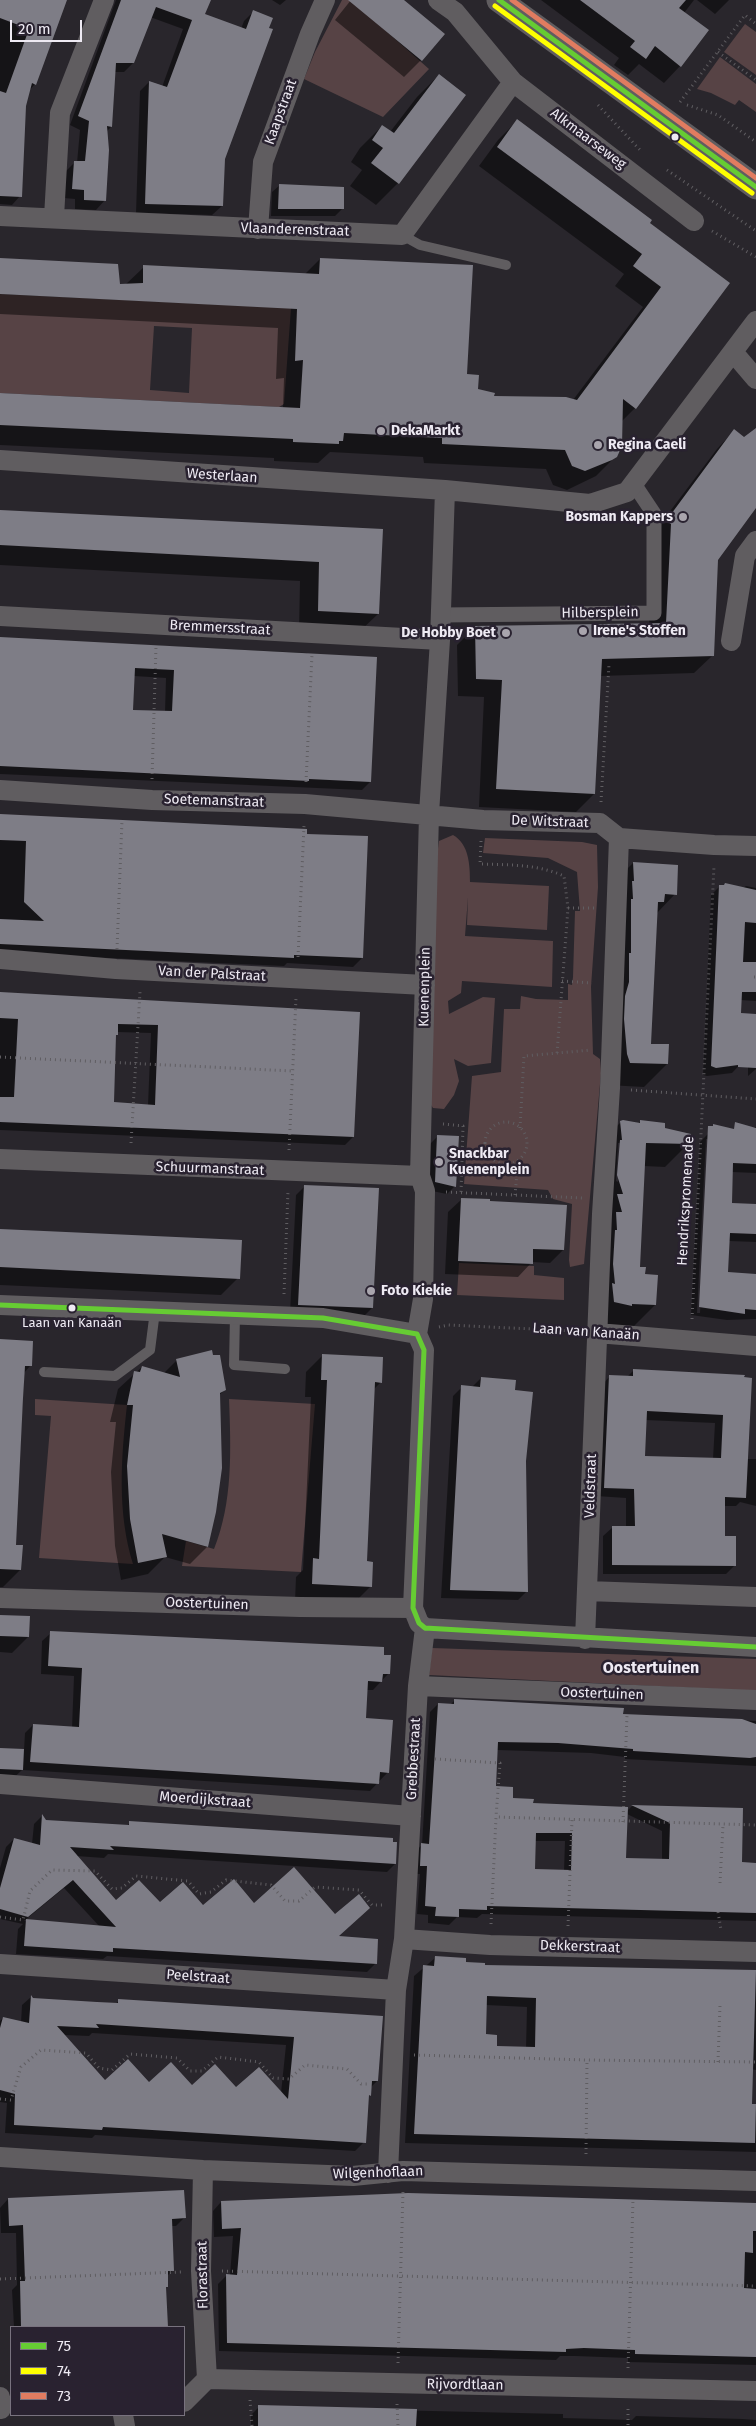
<!DOCTYPE html>
<meta charset="utf-8">
<style>
body{margin:0}
#map{position:relative;width:756px;height:2426px;overflow:hidden;background:#29262c;font-family:"Fira Sans",sans-serif}
canvas{display:block}
.legend{position:absolute;left:10px;top:2326px;width:175px;height:90px;box-sizing:border-box;background:#292230;border:1px solid #78727e;margin:0;padding:6px 9px;list-style:none;font-size:15px;color:#eeeaf3}
.legend li{display:flex;align-items:center;gap:10px;height:25px}
.legend b{width:25px;border:1px solid #78727e}
.scale{position:absolute;left:10px;top:20px;width:72px;height:22px;box-sizing:border-box;border:2px solid #eeeaf3;border-top:0;padding-left:6px;font-size:15px;line-height:18px;white-space:nowrap;color:#eeeaf3;-webkit-text-stroke:4px #292230;paint-order:stroke}
</style>
<div id="map">
<canvas width="756" height="2426"></canvas>
<ul class="legend">
<li><b style="height:6px;background:#6c3"></b>75</li>
<li><b style="height:6px;background:#ff0"></b>74</li>
<li><b style="height:6px;background:#e17c60"></b>73</li>
</ul>
<div class="scale">20 m</div>
</div>
<script>
const context = document.querySelector('canvas').getContext('2d');
context.lineJoin = 'round';
function fillPath(path, color) {
  context.fillStyle = color;
  context.fill(path, 'evenodd');
}
function stroke(path, color, width, dash) {
  context.strokeStyle = color;
  context.lineWidth = width;
  context.lineCap = dash ? 'butt' : 'round';
  context.setLineDash(dash || []);
  context.stroke(path);
}
function drawText(font, color, halo, rows, align = 'center') {
  context.font = font + ' "Fira Sans",sans-serif';
  context.lineWidth = 5;
  context.setLineDash([]);
  context.textBaseline = 'middle';
  context.strokeStyle = halo;
  context.fillStyle = color;
  for (const [text, x, y, turn = 0] of rows) {
    context.save();
    context.translate(x, y);
    context.rotate((+turn || 0) * Math.PI / 180);
    context.textAlign = isNaN(turn) ? turn : align;
    if (halo) context.strokeText(text, 0, 0);
    context.fillText(text, 0, 0);
    context.restore();
  }
}
fillPath(new Path2D(`
 M342 0H351L429 69 383 117 304 79 315 52Z
 M745 24 756 32V75L724 52Z
 M720 57 756 84V112L739 100 735 105 711 93 697 89Z
 M0 294 291 308 284 404 279 407 0 393ZM154 326 192 328 189 393 150 390Z
 M453 835C469 844 470 865 470 882L549 886 547 930 467 925 468 897 465 936 553 941 552 987 462 981 461 993 448 1001 449 1014 483 997 495 998 491 1063 468 1066 454 1059 459 1081 454 1095 444 1109 433 1108 428 1100 435 871 439 841Z
 M485 838 582 842 597 845 598 887 591 987 593 1054 600 1059 601 1073 584 1264 570 1267 569 1260 572 1204 553 1199 548 1190 464 1184 472 1076 501 1072 504 1009H520L521 996 536 999 568 1000V984L572 985 573 977 575 911H580L577 872 548 858 483 853Z
 M459 1263 534 1266V1275L564 1278V1300L457 1295Z
 M35 1399 127 1405C121 1459 117 1512 133 1564L39 1558 51 1416 35 1415Z
 M229 1399 315 1404 301 1572 182 1566 186 1541 214 1549C233 1502 231 1450 229 1399Z
 M432 1648 756 1659V1691L429 1675Z`), '#574345');
fillPath(new Path2D(`
 M0 0H66L35 84 29 91 25 106 20 196 12 205 0 204Z
 M116 0H209L204 15 241 29 244 21 253 12 224 158 222 206 212 215 136 213 140 91 149 82 162 87 183 29 150 17 133 63 124 72H114L111 127 107 131 105 200 96 210 75 209V199L64 198 65 172 74 163H77L80 130 70 125Z
 M272 0H286L280 5Z
 M351 0H402L421 60 404 77 335 20Z
 M541 0H694L684 13 680 66 664 83 639 64 628 75 614 65 619 58Z
 M697 0H729L715 14Z
 M439 75 398 183 376 205 350 186 362 170 351 162 360 148 382 126 390 132 417 97Z
 M517 121 728 283 635 408 621 422 616 456 596 476 567 490 553 485 546 469 424 463 423 457 330 452 318 463 274 461V458L0 445V395L283 408 284 378 276 379 278 328 0 314V260L119 285H125L144 267 305 274 320 259 466 375 477 390 492 397 573 400 643 307 615 286 624 274 479 166 498 140Z
 M280 185 342 209 335 216H271L272 192Z
 M756 429V506L716 559 712 656 694 673 600 676 594 794 576 812 479 807 484 697 458 696 457 645 475 627 649 625 653 542 649 539 717 449 734 431 744 438Z
 M0 511 381 530 378 614 358 633 299 630 300 581 0 565Z
 M0 638 307 653 370 782 362 790 0 774ZM134 676 166 678 165 712 132 711Z
 M0 816 305 835 362 958 353 967 287 963 284 966 0 953Z
 M633 863 675 894 657 913 650 1045 667 1064 644 1087 607 1085 610 886Z
 M720 886 743 888 746 886 756 888V1001L740 1000 738 1033 756 1034V1069L748 1076V1056L732 1073 707 1076 703 1075 711 895Z
 M0 994 359 1013 353 1137 345 1145 0 1130ZM117 1032 151 1033 148 1105 112 1103 114 1036Z
 M621 1122 638 1124 640 1122 664 1129 688 1144 665 1167 644 1166 639 1268 655 1305 632 1328H608L598 1145ZM618 1143H621L618 1182 616 1181Z
 M756 1127V1173L732 1172 730 1204 756 1205V1242L729 1241 727 1274 756 1275V1319L727 1320 691 1315 700 1142 708 1134ZM706 1139H708L700 1313H697Z
 M438 1136 455 1186 447 1194 427 1190 430 1144Z
 M305 1186 372 1308 363 1317 290 1313 296 1195Z
 M462 1199 563 1250 550 1263 532 1262 518 1277 445 1274 448 1212Z
 M0 1230 238 1278 221 1295 0 1285Z
 M0 1340 30 1366 24 1373 15 1546 20 1570 3 1587H0Z
 M323 1355 381 1382 374 1389 365 1563 371 1586 354 1603 295 1601 296 1577 303 1570 311 1397H305L306 1372Z
 M177 1360 225 1390 219 1395 215 1512 207 1547 190 1564 165 1557 148 1574 121 1580 115 1546 111 1472 116 1422H110L118 1389 142 1367 164 1373Z
 M634 1370 743 1376 747 1459H756V1506L740 1502 736 1506H724L723 1537 735 1565 726 1574H603V1536L613 1527H626V1498L596 1496 601 1386 610 1376 627 1377ZM645 1420 715 1423 713 1459 644 1457Z
 M481 1378 514 1391 525 1461 527 1591 518 1600 441 1598 453 1396 462 1387H472Z
 M0 1616 28 1637 12 1653 0 1652Z
 M51 1633 382 1656 388 1674 373 1690H367L365 1719 388 1772 370 1791 22 1770 6 1785H0V1749L24 1750 25 1733 33 1725 72 1728 74 1676 41 1674 42 1641Z
 M454 1701 622 1716 756 1721V1766L625 1759V1757L591 1753 497 1750 495 1788 511 1799 532 1805 627 1811 632 1806 742 1809 740 1863 756 1864V1921L482 1914 477 1918 457 1917 449 1925 428 1923V1915L417 1914 420 1874H412L413 1853 422 1845 430 1712 438 1704 450 1705ZM627 1814 662 1831V1860L624 1859ZM534 1841H565L564 1871H533Z
 M42 1816 46 1821 127 1826 130 1823 395 1864 387 1872 108 1854 104 1858 76 1856 115 1902 203 1907 254 1905 337 1937 377 1940 375 1964 367 1972 107 1956 103 1959 16 1954 18 1929 23 1924 0 1919V1868L6 1847 14 1839 32 1844 34 1824ZM64 1888 100 1927 24 1921Z
 M435 1958 484 1966 756 1971V2070L751 2069V2105L756 2110V2152L405 2143 414 1976ZM486 2005 527 2007 526 2048 496 2047 485 2035Z
 M31 1997 33 1999 115 2004 119 2001 381 2017 377 2081 370 2088 367 2097 364 2142 355 2151 95 2135 92 2138 5 2133 7 2103 0 2102V2021L3 2018 21 2023 22 2005ZM92 2033 286 2045 281 2093 105 2082 64 2035 89 2036Z
 M8 2199 184 2218 176 2226H171L173 2270 167 2276 165 2289V2327H14L12 2290 17 2285 16 2233H1L0 2208Z
 M221 2202 756 2203V2365L628 2362V2358L575 2356H560L556 2360 219 2351 218 2284 226 2276H230L233 2236 214 2237 213 2211Z
 M259 2407 563 2414V2418L600 2419 632 2420 636 2416 743 2419 756 2420V2426H251V2415Z`), '#0007');
fillPath(new Path2D(`
 M0 0H67L36 85 32 83 26 106 22 197 0 196V91L6 93 29 29 0 18Z
 M121 0H211L205 14 246 29 253 10 273 18 269 28 273 29 225 159 223 206 145 204 149 81 167 87 192 20 156 7 134 63H116L112 127 107 126 109 150 106 201 84 200V190L72 189 74 161H85L89 121 78 116Z
 M348 0H404L445 34 422 61Z
 M580 0H686L679 8 709 30 681 67 655 46 646 59 630 47 635 41Z
 M439 74 466 95 399 184 371 163 383 148 372 140 382 125 394 133Z
 M517 119 652 220 650 223 730 283 636 409 623 399 622 446 617 457 612 460 585 471 572 466 565 450 442 444V438L344 433 343 441H339V444L293 442V439L0 425V393L300 408 303 360 295 361 297 309 0 294V258L118 264 120 284 143 283V265L319 274 320 258 473 265 467 374 479 375 478 389 495 393 494 396 566 397 577 400 661 287 633 266 642 254 497 147Z
 M279 184 344 187V209H278Z
 M756 428V508L718 560 714 656 602 659 595 794 496 789 502 680 476 679 475 626 666 623 671 524 666 521 734 429 744 437Z
 M0 510 383 529 379 614 318 611 319 562 0 545Z
 M0 637 377 657 371 782 309 779V781L0 766ZM135 668 174 670 172 711 133 710Z
 M0 814 307 829V834L368 836 363 958 294 955V958L0 944V919L44 921 24 902 26 841 0 840Z
 M633 862 678 865 677 895 665 894 664 902H658L651 1044H669L668 1064 630 1063 627 1054 624 1019 625 996 629 982V953H631V899H633L632 881H634Z
 M725 883 756 890V923L745 922 743 962H756V992H742L741 1013 756 1014V1068L738 1067V1065L716 1068 711 1066 719 885H724Z
 M0 992 360 1012 354 1137 0 1122V1097H14L18 1019 0 1018ZM118 1024 158 1025 155 1105 114 1102 116 1035H118Z
 M623 1120 640 1123V1120L665 1123V1128L691 1134 690 1144 646 1143 640 1267H646L645 1274 658 1275 656 1305 632 1304V1306L614 1302 612 1283 615 1284 613 1264 615 1230H617L616 1212H622L617 1194H623L617 1175 620 1140H622L620 1121Z
 M735 1122 756 1128V1164L733 1163 732 1203 756 1204V1234L730 1233 728 1272 756 1274V1310L745 1309V1314L699 1307 708 1126H713V1124L734 1129Z
 M437 1135 459 1136 456 1187 435 1182Z
 M304 1185 379 1188 373 1308 298 1305Z
 M461 1198 490 1199V1201L567 1205 564 1250 533 1249V1264L458 1261Z
 M0 1229 242 1240 240 1279 0 1267Z
 M0 1339 33 1341 32 1366H25L23 1398 16 1545H23L21 1570 0 1569Z
 M212 1350 213 1355H220L226 1390 220 1393 222 1468 216 1512 208 1547 162 1534 167 1557 138 1563 130 1519 127 1466 133 1405H127L134 1371 140 1372 142 1366 180 1377 176 1359Z
 M322 1354 383 1357 382 1383 375 1382 367 1561 373 1562 372 1587 312 1584 313 1558 319 1559 327 1380H321Z
 M633 1369 745 1375 744 1377 752 1378 746 1498 725 1497V1536H736V1566L612 1565V1526H635L634 1489 604 1488 609 1375 633 1376ZM647 1411 723 1415 721 1458 645 1456Z
 M481 1377 516 1380 515 1390 533 1392 526 1461 528 1592 450 1590 461 1385 480 1387Z
 M0 1615 30 1616 29 1637 0 1636Z
 M50 1631 384 1647V1655H391L390 1674H383L382 1682 368 1681 366 1718 393 1720 389 1773 380 1772 379 1784 30 1762 33 1724 79 1727 82 1668 48 1666Z
 M454 1699 624 1708 623 1714 742 1719 756 1724V1757L750 1758 633 1751V1749L558 1743 498 1742 496 1786 513 1787V1798L534 1799 533 1803 628 1807 626 1858 669 1859 670 1823 631 1805 743 1808 742 1862 756 1863V1913L487 1906V1910L459 1909V1917L435 1916 436 1907 425 1906 427 1866H420L421 1843 429 1844 438 1703 454 1704ZM536 1833H572L571 1870 535 1869Z
 M0 1748 24 1749 23 1770 0 1769Z
 M42 1814 46 1820 129 1825V1821L393 1838V1842H397L396 1864 110 1846 114 1850 70 1847 116 1900 139 1880 160 1902 183 1882 203 1905 234 1879 254 1903 294 1867 335 1914 359 1894 370 1908 339 1936 378 1939 377 1964 113 1948V1952L24 1946 26 1919 116 1927 73 1880 28 1917 0 1909V1888L14 1838 40 1845Z
 M435 1956 466 1958V1962L485 1963V1965L756 1970 752 2104H756L755 2143 414 2134 423 1965 434 1966ZM487 1996 536 1998 535 2047 497 2046V2035L486 2034Z
 M31 1995 33 1998 97 2002 118 2003V1999L383 2016 378 2081H372L371 2096 369 2095 366 2143 103 2127 102 2130 14 2125 15 2094 0 2090V2028L3 2017 29 2023ZM96 2024 294 2037 288 2099 259 2067 236 2087 215 2064 192 2085 171 2062 149 2082 128 2059 105 2080 57 2026 99 2028Z
 M184 2190 186 2218 172 2219 174 2271H168V2287H166L168 2327H21L20 2281H25L23 2225 9 2226 8 2198Z
 M408 2193 756 2203V2231H753V2253L745 2252 744 2288 756 2289V2357L635 2354V2350L584 2348 566 2349V2352L227 2343 226 2274 237 2275 241 2228 222 2229 221 2201Z
 M258 2405 417 2409 416 2426H258Z`), '#7e7d86');
stroke(new Path2D(`
 M718 52 756 80
 M680 102 745 15 756 24
 M598 105 640 150
 M687 105 718 115 756 142
 M667 170 756 231
 M712 231 756 257
 M152 779 156 646
 M306 782 312 654
 M601 802 609 664
 M481 841 480 864C509 865 537 864 564 876L568 908 557 1053
 M568 908H595
 M117 949 122 820
 M298 957 304 826
 M754 977H756
 M562 981 592 983
 M0 1057 293 1071
 M631 1090 756 1099
 M485 1143a21 21 0 1 1 42 0a21 21 0 1 1-42 0Z
 M443 1124 463 1126 461 1193
 M520 1128 524 1056 591 1050
 M131 1143 140 992
 M289 1150 296 998
 M446 1192 582 1198
 M515 1195 518 1162
 M284 1294 288 1191
 M692 1319 714 866
 M439 1327 448 1325 575 1331
 M435 1759 500 1763 496 1817
 M623 1822 627 1715
 M720 1883 723 1825
 M718 1912 721 1930
 M0 1917 23 1920 30 1891 52 1870 95 1871 112 1889 122 1888 136 1876 188 1881 199 1894 211 1892 226 1880 271 1885 285 1901H299L315 1887 359 1890 372 1905H385
 M491 1924 496 1817 756 1825
 M568 1926 572 1820
 M414 2055 587 2060 756 2062
 M718 2062 720 2005
 M0 2099 11 2100 21 2067 41 2050 86 2053 99 2068 112 2070 130 2054 177 2058 190 2071H202L218 2057 259 2062 273 2078 289 2079 305 2065 347 2069 361 2084H370
 M586 2154 587 2060
 M222 2271 756 2286
 M0 2279 181 2272
 M398 2363 403 2191
 M628 2368 633 2199
 M250 2400 252 2426
 M397 2404 398 2426
 M628 2409V2426`), '#605e62', 3, [1, 4]);
stroke(new Path2D(`
 M402 235 420 245 506 265
 M235 1315 234 1365 285 1369
 M44 1372 115 1376 150 1350 155 1311`), '#605d60', 10);
stroke(new Path2D(`
 M440 615 654 613V514L634 484`), '#605d60', 15);
stroke(new Path2D(`
 M438 0 455 12 513 82 694 221
 M0 216 402 235 513 82
 M54 217 60 113 104 0
 M258 229 263 162 310 34 325 0
 M733 352 756 379
 M0 460 445 490
 M0 616 440 640
 M731 641 745 556 756 541
 M0 790 152 800 305 804 483 820 600 823 619 838 714 845 756 846
 M0 959 116 969 425 985
 M0 1159 420 1176
 M0 1305 323 1318 417 1334 424 1350 413 1608 419 1623 425 1628
 M597 1333 756 1346
 M417 1334 423 1299 425 1191 420 1176 429 814 440 640 445 490 590 504 627 492 756 321
 M587 1591 756 1597
 M0 1598 300 1607 413 1608
 M425 1628 756 1647
 M585 1639 602 1214 610 1088 619 838
 M418 1686 756 1700
 M0 1784 411 1816
 M404 1939 490 1945 756 1952
 M0 1964 396 1990
 M0 2157 203 2170 353 2176 403 2171 756 2181
 M203 2170 201 2271 207 2379
 M388 2173 396 1990 404 1939 418 1686 425 1628
 M0 2397 1 2409
 M184 2402 207 2379 756 2391
 M123 2415 125 2426`), '#605d60', 20);
stroke(new Path2D(`
 M499 0 756 187`), '#605d60', 25);
stroke(new Path2D(`
 M499 0 756 187
 M0 1305 323 1318 417 1334 424 1350 413 1608 419 1623 425 1628
 M425 1628 756 1647`), '#6c3', 5);
stroke(new Path2D(`
 M495 6 752 193`), '#ff0', 5);
stroke(new Path2D(`
 M512 0 756 178`), '#e17c60', 5);
for (const [x, y, r, color] of [
 [675,137,4.5,"#eeeaf3"],
 [381,431,5,"#a9a5ad"],
 [598,445,5,"#a9a5ad"],
 [683,517,5,"#a9a5ad"],
 [583,631,5,"#a9a5ad"],
 [506,633,5,"#a9a5ad"],
 [439,1162,5,"#a9a5ad"],
 [371,1291,5,"#a9a5ad"],
 [72,1308,4.5,"#eeeaf3"]
]) {
  const dot = new Path2D();
  dot.arc(x, y, r, 0, 2 * Math.PI);
  context.fillStyle = color;
  context.fill(dot);
  stroke(dot, '#292230', 2);
}
drawText('13px', '#eeeaf3', '#292230', [
 ["Laan van Kanaän",72,1323]
]);
drawText('14px', '#eeeaf3', '#292230', [
 ["Kaapstraat",281,112,-70],
 ["Alkmaarseweg",588,139,37],
 ["Vlaanderenstraat",295,230,2],
 ["Westerlaan",222,476,4],
 ["Hilbersplein",600,613,-1],
 ["Bremmersstraat",220,628,3],
 ["Soetemanstraat",214,801,2],
 ["De Witstraat",550,822,2],
 ["Van der Palstraat",212,974,3],
 ["Kuenenplein",425,987,-89],
 ["Schuurmanstraat",210,1169,2],
 ["Hendrikspromenade",686,1201,-87],
 ["Laan van Kanaän",586,1332,4],
 ["Veldstraat",591,1486,-88],
 ["Oostertuinen",207,1604,2],
 ["Oostertuinen",602,1694,2],
 ["Grebbestraat",414,1759,-87],
 ["Moerdijkstraat",205,1800,4],
 ["Dekkerstraat",580,1947,2],
 ["Peelstraat",198,1977,4],
 ["Wilgenhoflaan",378,2173,-2],
 ["Florastraat",203,2275,-91],
 ["Rijvordtlaan",465,2385,1]
]);
drawText('bold 14px', '#eeeaf3', '#292230', [
 ["DekaMarkt",391,431],
 ["Regina Caeli",608,445],
 ["Bosman Kappers",673,517,"right"],
 ["Irene's Stoffen",593,631],
 ["De Hobby Boet",496,633,"right"],
 ["Snackbar",449,1154],
 ["Kuenenplein",449,1170],
 ["Foto Kiekie",381,1291]
], 'left');
drawText('bold 16px', '#eeeaf3', '#292230', [
 ["Oostertuinen",651,1669]
]);
</script>
